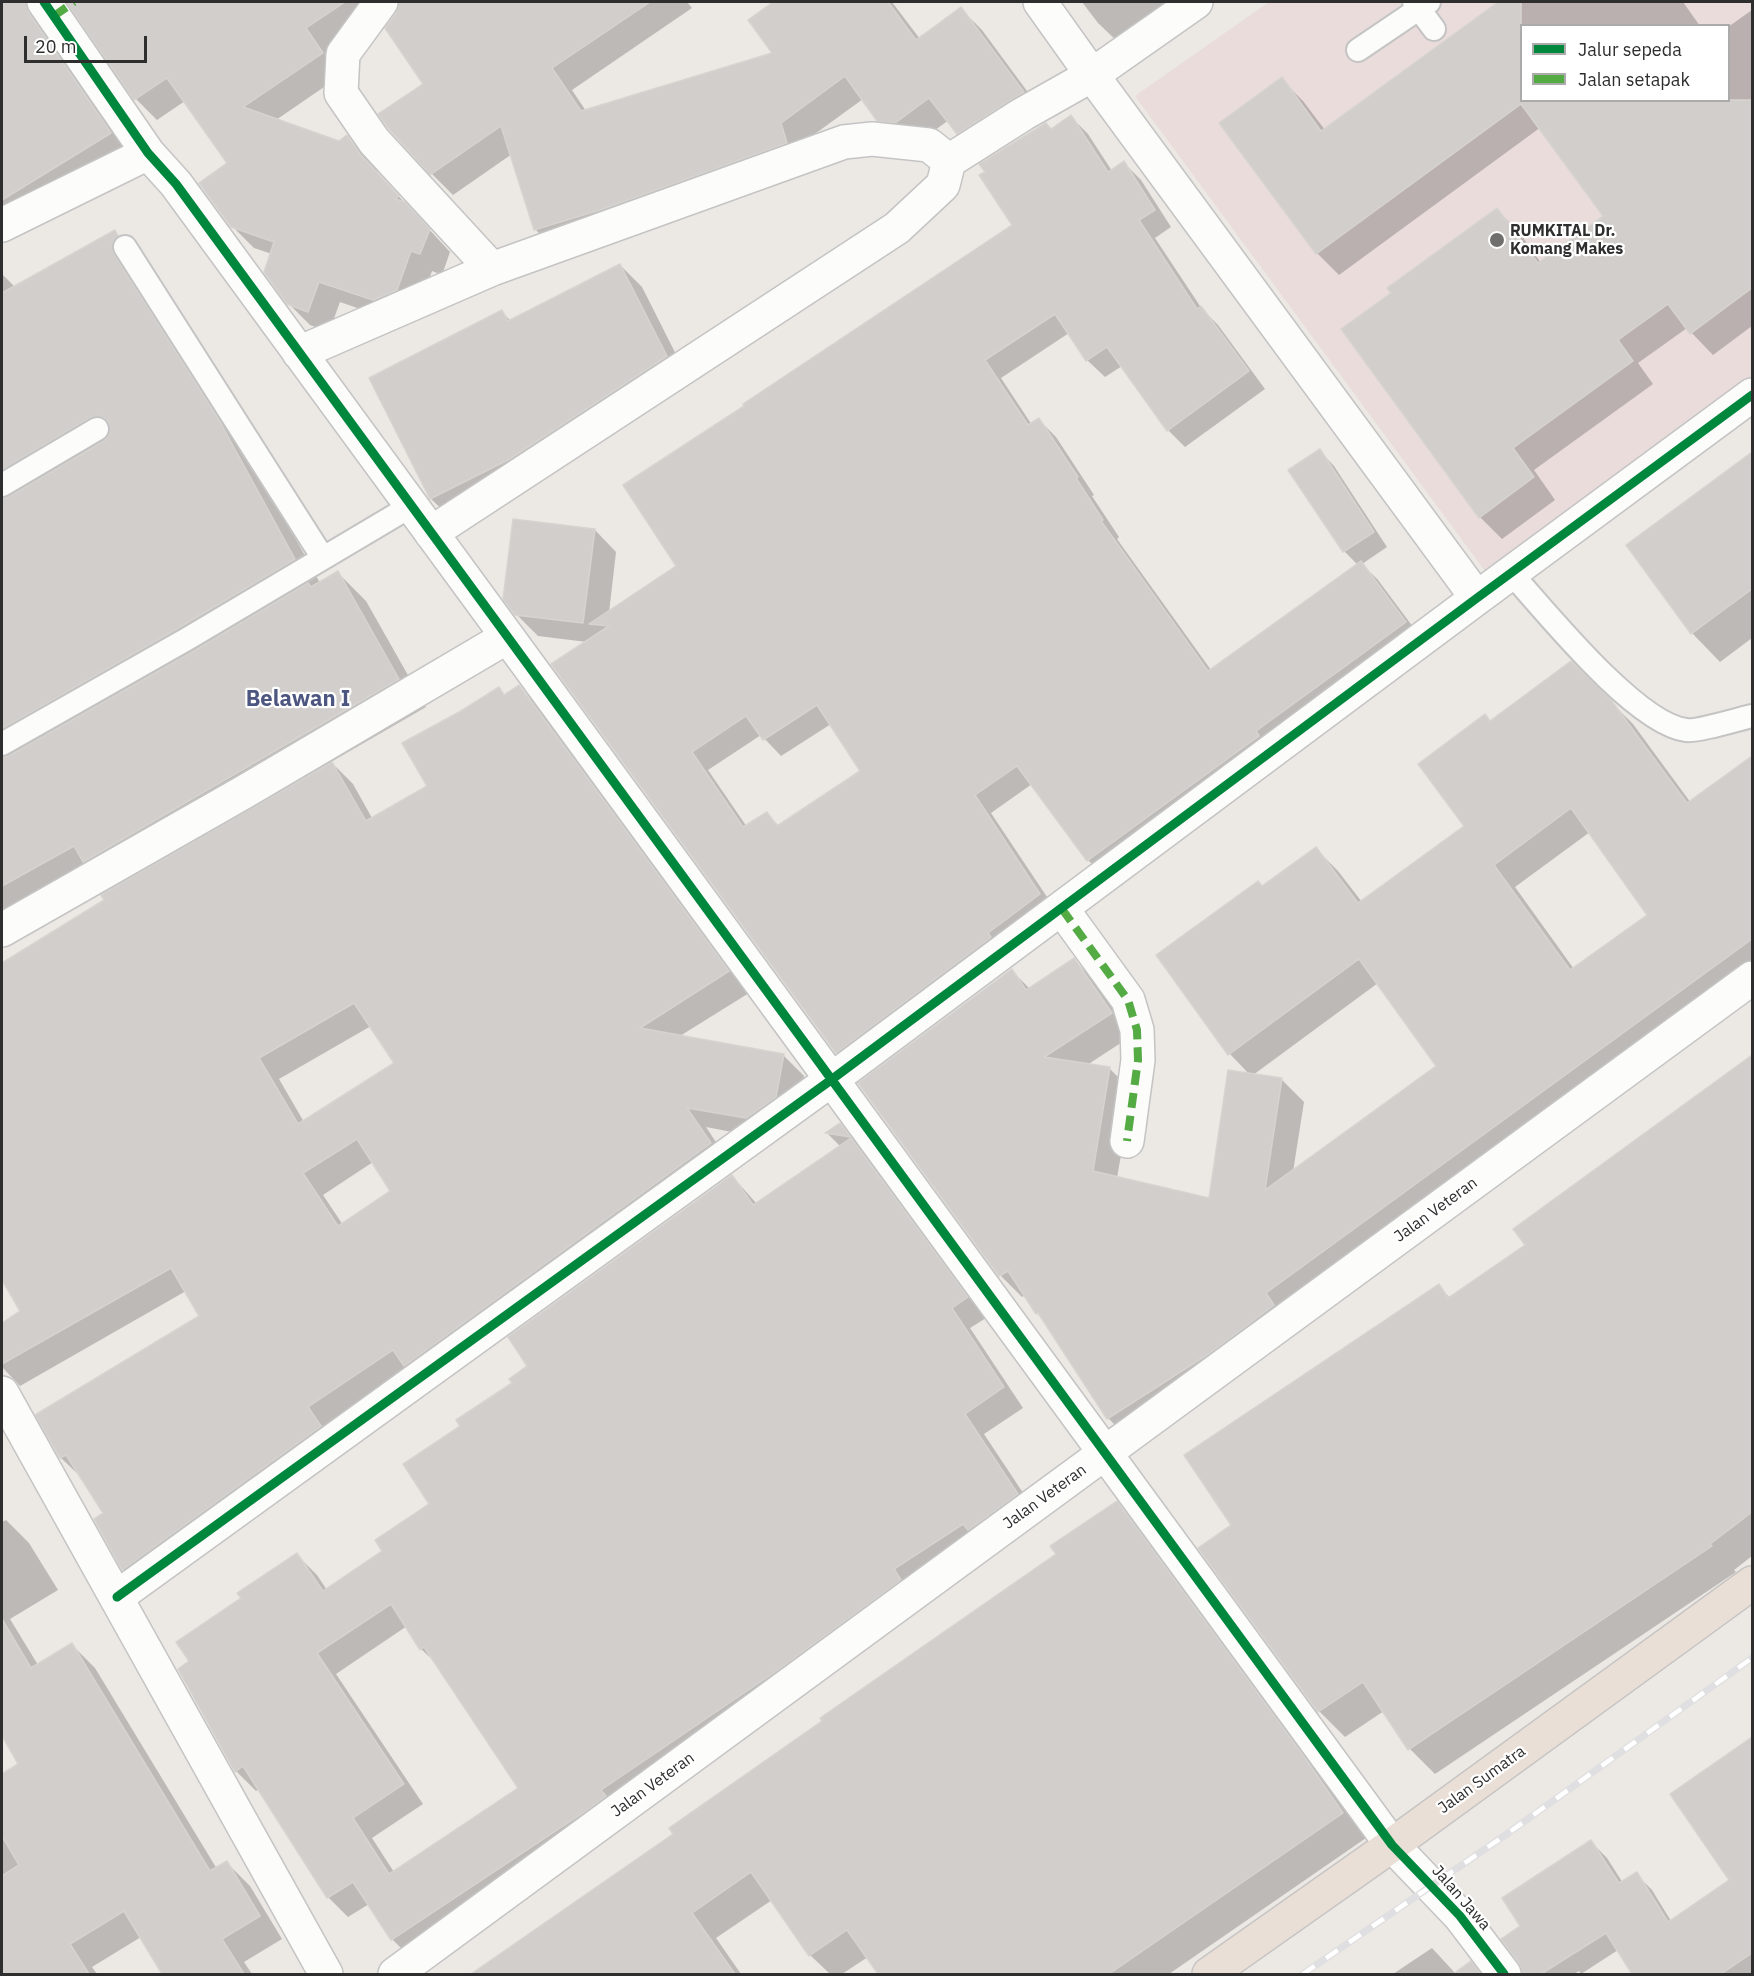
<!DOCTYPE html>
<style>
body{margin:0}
#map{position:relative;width:1754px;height:1976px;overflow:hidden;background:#ece8e4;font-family:"IBM Plex Sans",sans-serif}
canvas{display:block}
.frame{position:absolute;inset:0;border:3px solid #2e2e2e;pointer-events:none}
.legend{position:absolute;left:1520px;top:24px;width:210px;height:78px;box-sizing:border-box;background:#fff;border:2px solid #ababab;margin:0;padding:8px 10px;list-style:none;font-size:18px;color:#2e2e2e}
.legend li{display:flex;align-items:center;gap:12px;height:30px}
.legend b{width:30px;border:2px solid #ababab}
.scale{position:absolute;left:24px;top:36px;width:123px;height:27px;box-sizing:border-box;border:3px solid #2e2e2e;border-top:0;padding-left:8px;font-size:18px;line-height:21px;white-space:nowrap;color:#2e2e2e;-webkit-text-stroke:4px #fff;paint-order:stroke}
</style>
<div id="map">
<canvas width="1754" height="1976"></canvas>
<div class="frame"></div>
<ul class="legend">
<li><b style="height:8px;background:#00873e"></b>Jalur sepeda</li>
<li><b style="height:8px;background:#54ab44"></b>Jalan setapak</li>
</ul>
<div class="scale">20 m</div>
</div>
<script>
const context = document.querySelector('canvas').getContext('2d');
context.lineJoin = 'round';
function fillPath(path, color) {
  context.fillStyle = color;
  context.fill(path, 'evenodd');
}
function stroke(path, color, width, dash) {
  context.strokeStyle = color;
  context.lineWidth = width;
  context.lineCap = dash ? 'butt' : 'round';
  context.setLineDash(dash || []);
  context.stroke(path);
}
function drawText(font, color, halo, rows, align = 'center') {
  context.font = font + ' "IBM Plex Sans",sans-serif';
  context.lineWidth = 4.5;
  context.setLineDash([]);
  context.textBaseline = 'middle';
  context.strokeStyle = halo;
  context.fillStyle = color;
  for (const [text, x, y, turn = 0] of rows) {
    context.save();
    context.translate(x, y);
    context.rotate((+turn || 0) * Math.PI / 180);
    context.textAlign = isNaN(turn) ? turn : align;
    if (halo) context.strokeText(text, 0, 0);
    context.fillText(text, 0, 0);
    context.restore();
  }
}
fillPath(new Path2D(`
 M1269 2H1752V379L1488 575 1135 96ZM1522 26H1728V100H1522Z`), '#e9dcdb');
fillPath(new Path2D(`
 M2 2H393L376 16 326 50 343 74 276 120 339 143 347 137 368 158 381 177 450 252 442 275 432 271 418 311 395 321 340 302 329 332 310 325 288 303 272 254 254 248 232 226 229 164 185 101 157 120 136 99 71 5 64 4 131 155 2 234Z
 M442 2H687L692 8 572 90 586 111 775 54 750 20 776 2H892L920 39 961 9 982 30 1044 114 980 154 949 120 917 143 900 141 879 120 863 99 801 144 556 251 535 229 512 154 453 195 432 174 425 84 446 7Z
 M1082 2H1173L1119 43 1098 23Z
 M1501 2H1683L1700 26H1522V100H1728V27L1752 10V326L1713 355 1687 328 1638 363 1653 384 1534 470 1555 500 1502 539 1480 517 1343 329 1393 294 1497 210 1519 232 1541 263 1606 216 1541 127 1339 275 1317 253 1281 79 1303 101 1325 130Z
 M1071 117 1088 134 1112 171 1124 163 1141 180 1171 227 1155 238 1202 309 1218 325 1265 389 1185 447 1168 430 1122 366 1105 377 1087 360 1069 333 1001 378 1032 425 1039 420 1056 437 1094 495 1092 496 1119 537 1117 539 1211 670 1358 565 1344 551 1291 470 1320 451 1334 466 1387 547 1362 564 1378 580 1422 639 1105 877 1088 860 1032 784 991 813 1057 912 854 1069 837 1052 587 642 538 636 516 614 595 530 616 552 609 613 679 567 747 406 1014 225 1051 130ZM831 724 862 772 779 826 767 814 747 827 708 770 761 735 781 756Z
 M115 232 142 260 320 583 338 573 366 601 426 707 331 762 353 784 372 818 429 787 499 689 506 696 519 687 540 708 749 993 680 1036 783 1055 804 1076 796 1118 768 1139 706 1127 731 1165 144 1590 123 1569 96 1519 105 1513 82 1478 61 1458 38 1415 201 1317 186 1291 20 1386 2 1367V1324L23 1311 2 1277V964L106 901 113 890 98 875 2 930V274L15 287ZM371 1026 396 1064 304 1122 279 1079ZM373 1162 392 1191 343 1225 323 1195Z
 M620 265 642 287 688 378 453 520 431 499 371 378 502 312 511 321Z
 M1752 454V638L1720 662 1692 633 1628 545Z
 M1571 663 1633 724 1691 803 1752 757V978L1130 1440 1108 1418 1044 1320 1037 1313 1026 1295 1022 1297 1000 1275 860 1084 1012 971 1030 989 1074 960 1096 982 1133 1035 1087 1065 1110 1069 1132 1091 1117 1178 1210 1199 1250 1075 1230 1054 1158 956 1263 888 1316 849 1338 871 1362 902 1466 826 1491 722ZM1590 832 1650 915 1574 969 1515 887ZM1378 983 1438 1066 1293 1172 1304 1102 1282 1080 1253 1075Z
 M1752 1056V1556L1734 1570 1736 1572 1435 1774 1410 1749 1384 1711 1345 1737 1319 1711 1200 1549 1233 1526 1439 1286 1450 1298 1527 1245 1516 1229Z
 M840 1125 861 1146 986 1318 970 1328 1023 1408 984 1434 1037 1514 412 1959 392 1939 369 1904 348 1917 328 1897 259 1789 256 1791 236 1771 191 1662 243 1599 297 1555 317 1575 327 1590 385 1551 432 1505 462 1427 514 1383 529 1367 732 1176 757 1204 841 1147 827 1133ZM407 1626 421 1649 436 1663 520 1789 394 1872 372 1838 423 1804 336 1674Z
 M1116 1503 1141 1527 1366 1838 1169 1974H880L868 1957 842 1974H830L810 1955 772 1900 716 1938 741 1974H473L675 1835 1058 1555Z
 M6 1520 29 1543 58 1590 10 1619 38 1665 72 1645 95 1668 217 1869 227 1863 250 1886 282 1939 244 1962 252 1974H158L162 1972 141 1937 92 1967 97 1974H2V1776L20 1764 2 1733V1522Z
 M1752 1739V1974H1634L1618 1950 1581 1974 1579 1971 1574 1974H1524L1522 1926 1591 1842 1607 1858 1623 1883 1636 1874 1652 1890 1671 1921 1731 1880 1672 1795Z
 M1432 1948 1456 1974 1471 1963 1482 1974H1393Z`), '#0003');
const building = new Path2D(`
 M2 2H26L29 13 111 133 2 200Z
 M66 2H345L306 28 323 53 243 107 339 141 347 135 360 154 399 196 395 199 405 202 430 229 420 254 411 251 397 290 373 300 319 282 308 312 287 304 264 272 274 242 231 227 199 183 227 163 167 78 134 100Z
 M399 2H650L552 68 581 111 772 53 748 20 773 2H888L916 40 961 7 1024 92 957 134 929 98 895 123 877 121 845 76 781 123 787 143 603 209 534 230 501 126 430 175 389 129 378 114 423 84 385 28 396 13Z
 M1498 2H1521V100H1752V288L1690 334 1668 304 1618 340 1633 361 1513 448 1534 477 1479 518 1341 329 1391 293 1387 288 1497 208 1538 263 1603 216 1521 104 1316 254 1219 123 1282 77 1321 131Z
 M1071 115 1108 172 1124 161 1155 210 1139 220 1197 309 1201 306 1249 371 1167 431 1107 347 1086 361 1055 314 985 360 1028 425 1039 418 1078 477 1076 478 1103 520 1101 521 1208 671 1361 561 1406 622 1256 731 1259 736 1087 861 1017 766 975 795 1040 894 988 933 991 937 836 1053 551 664 609 626 589 624 676 566 623 485 744 406 743 404 1012 225 979 175 985 172 979 164 1046 123 1051 129ZM817 705 860 771 777 826 767 812 743 827 692 752 746 716 763 740Z
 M115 230 118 236 113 241 112 248 114 254 219 420 295 559 180 627 2 729V498L9 497 104 441 108 436 110 429 109 423 104 418 97 416 91 417 2 470V293Z
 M620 264 667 356 508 460 430 499 369 378 502 310 508 321Z
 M1320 449 1374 532 1343 552 1288 470Z
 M1752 452V589L1691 634 1626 545Z
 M513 519 595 529 583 623 515 615 503 599Z
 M338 571 399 679 83 862 74 846 2 886V757L9 756 194 651 308 583 311 587Z
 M1571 661 1611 700 1687 803 1752 756V939L1266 1293 1274 1305 1210 1353 1107 1419 1038 1313 1036 1314 1008 1271 999 1276 858 1083 1012 969 1026 990 1074 958 1112 1013 1044 1057 1110 1067 1093 1171 1209 1198 1228 1070 1282 1078 1265 1190 1436 1066 1359 959 1228 1055 1156 955 1258 881 1262 886 1316 847 1358 903 1464 826 1418 764 1485 714 1490 721ZM1571 808 1647 915 1570 970 1494 865Z
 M519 685 729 971 640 1028 784 1054 776 1097 746 1118 687 1108 711 1143 404 1366 393 1350 308 1407 321 1426 122 1570 94 1519 103 1513 66 1455 60 1458 35 1415 199 1316 171 1268 2 1364V1323L20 1311 2 1280V963L104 900 101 895 332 762 366 821 427 786 402 743 461 711 499 687 504 695ZM354 1003 394 1063 298 1124 259 1058ZM357 1139 390 1191 338 1226 303 1173Z
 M1752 1055V1512L1710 1544 1712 1546 1408 1750 1363 1682 1318 1712 1198 1548 1231 1525 1184 1455 1439 1284 1448 1298 1525 1245 1513 1229Z
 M840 1123 851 1137 825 1133Z
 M851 1138 968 1297 952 1308 1004 1387 965 1414 1018 1494 968 1530 963 1524 894 1569 901 1580 775 1672 601 1790 606 1796 587 1810 391 1940 353 1882 327 1898 243 1766 235 1772 178 1669 189 1661 176 1642 241 1598 237 1593 297 1553 323 1591 382 1551 375 1540 429 1504 403 1464 460 1426 456 1420 512 1383 509 1379 527 1366 508 1337 732 1175 753 1205ZM391 1604 420 1650 424 1647 518 1788 389 1874 353 1818 404 1784 317 1653Z
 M1117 1501 1305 1758 1343 1813 1109 1974H878L847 1930 809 1956 751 1872 692 1913 735 1974H471L673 1834 669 1828 822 1721 820 1718 1056 1554 1050 1546Z
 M2 1619 31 1668 72 1643 210 1871 227 1861 260 1916 222 1939 244 1974H162L124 1911 70 1944 89 1974H2V1876L19 1865 2 1836V1774L18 1764 2 1736Z
 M1752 1737V1953L1721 1974H1632L1606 1933 1541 1974H1522L1519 1963 1501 1939 1520 1926 1502 1898 1591 1840 1619 1883 1637 1872 1668 1922 1729 1880 1670 1794Z
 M1471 1961 1481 1974H1453Z`);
fillPath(building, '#d1cecb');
stroke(building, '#d7d4d0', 1.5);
const lane = new Path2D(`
 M1414 2 1434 29
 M1358 50 1429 2
 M125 247 323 558
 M2 485 97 429
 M1511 573C1546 612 1636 724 1686 730 1696 732 1739 719 1752 716
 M2 744 187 639 411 506`);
const street = new Path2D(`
 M44 2 148 153 176 184 1392 1845 1460 1916 1504 1974
 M381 2 343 54 341 93 374 141 492 269
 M1040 2 1092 75 1477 598
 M2 225 148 153
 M299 353 492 269 844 142 872 139 929 145 949 161
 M431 533 897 228 943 185 949 161 1023 114 1092 75 1196 2
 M1062 909 1128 1000 1137 1030 1138 1060 1127 1141
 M2 930 244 792 507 637
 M2 1393 326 1974
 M117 1597 831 1080 1477 598 1752 395
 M395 1974 1752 978`);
const highway = new Path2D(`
 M1209 1974 1392 1845 1752 1583`);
stroke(lane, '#c5c4c5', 26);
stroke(street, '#c5c4c5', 36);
stroke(highway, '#c6c5c4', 36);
stroke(lane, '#fcfcfb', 22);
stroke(street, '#fcfcfb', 33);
stroke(highway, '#eadfd6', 33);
const rail = new Path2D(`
 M1303 1974 1504 1836 1752 1658`);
stroke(rail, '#dfdfe1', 7);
stroke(rail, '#fff', 4.5, [14]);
stroke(new Path2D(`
 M54 16 74 2
 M1062 909 1128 1000 1137 1030 1138 1060 1127 1141`), '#54ab44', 8, [15, 8]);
stroke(new Path2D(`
 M44 2 148 153 176 184 1392 1845 1460 1916 1504 1974
 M117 1597 831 1080 1477 598 1752 395`), '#00873e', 9);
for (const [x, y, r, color] of [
 [1497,240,8,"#706f6e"]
]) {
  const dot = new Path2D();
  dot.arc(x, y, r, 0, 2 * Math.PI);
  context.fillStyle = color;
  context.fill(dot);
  stroke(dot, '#fff', 2);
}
drawText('bold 16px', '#2e2e2e', '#fff', [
 ["RUMKITAL Dr.",1510,231],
 ["Komang Makes",1510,249]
], 'left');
drawText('16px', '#2e2e2e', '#fff', [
 ["Jalan Veteran",1436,1210,-36],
 ["Jalan Veteran",1045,1497,-36],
 ["Jalan Sumatra",1482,1780,-36],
 ["Jalan Veteran",653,1785,-36],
 ["Jalan Jawa",1461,1898,49]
]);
drawText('bold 22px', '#4d5680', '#fff', [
 ["Belawan I",298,700]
]);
</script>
